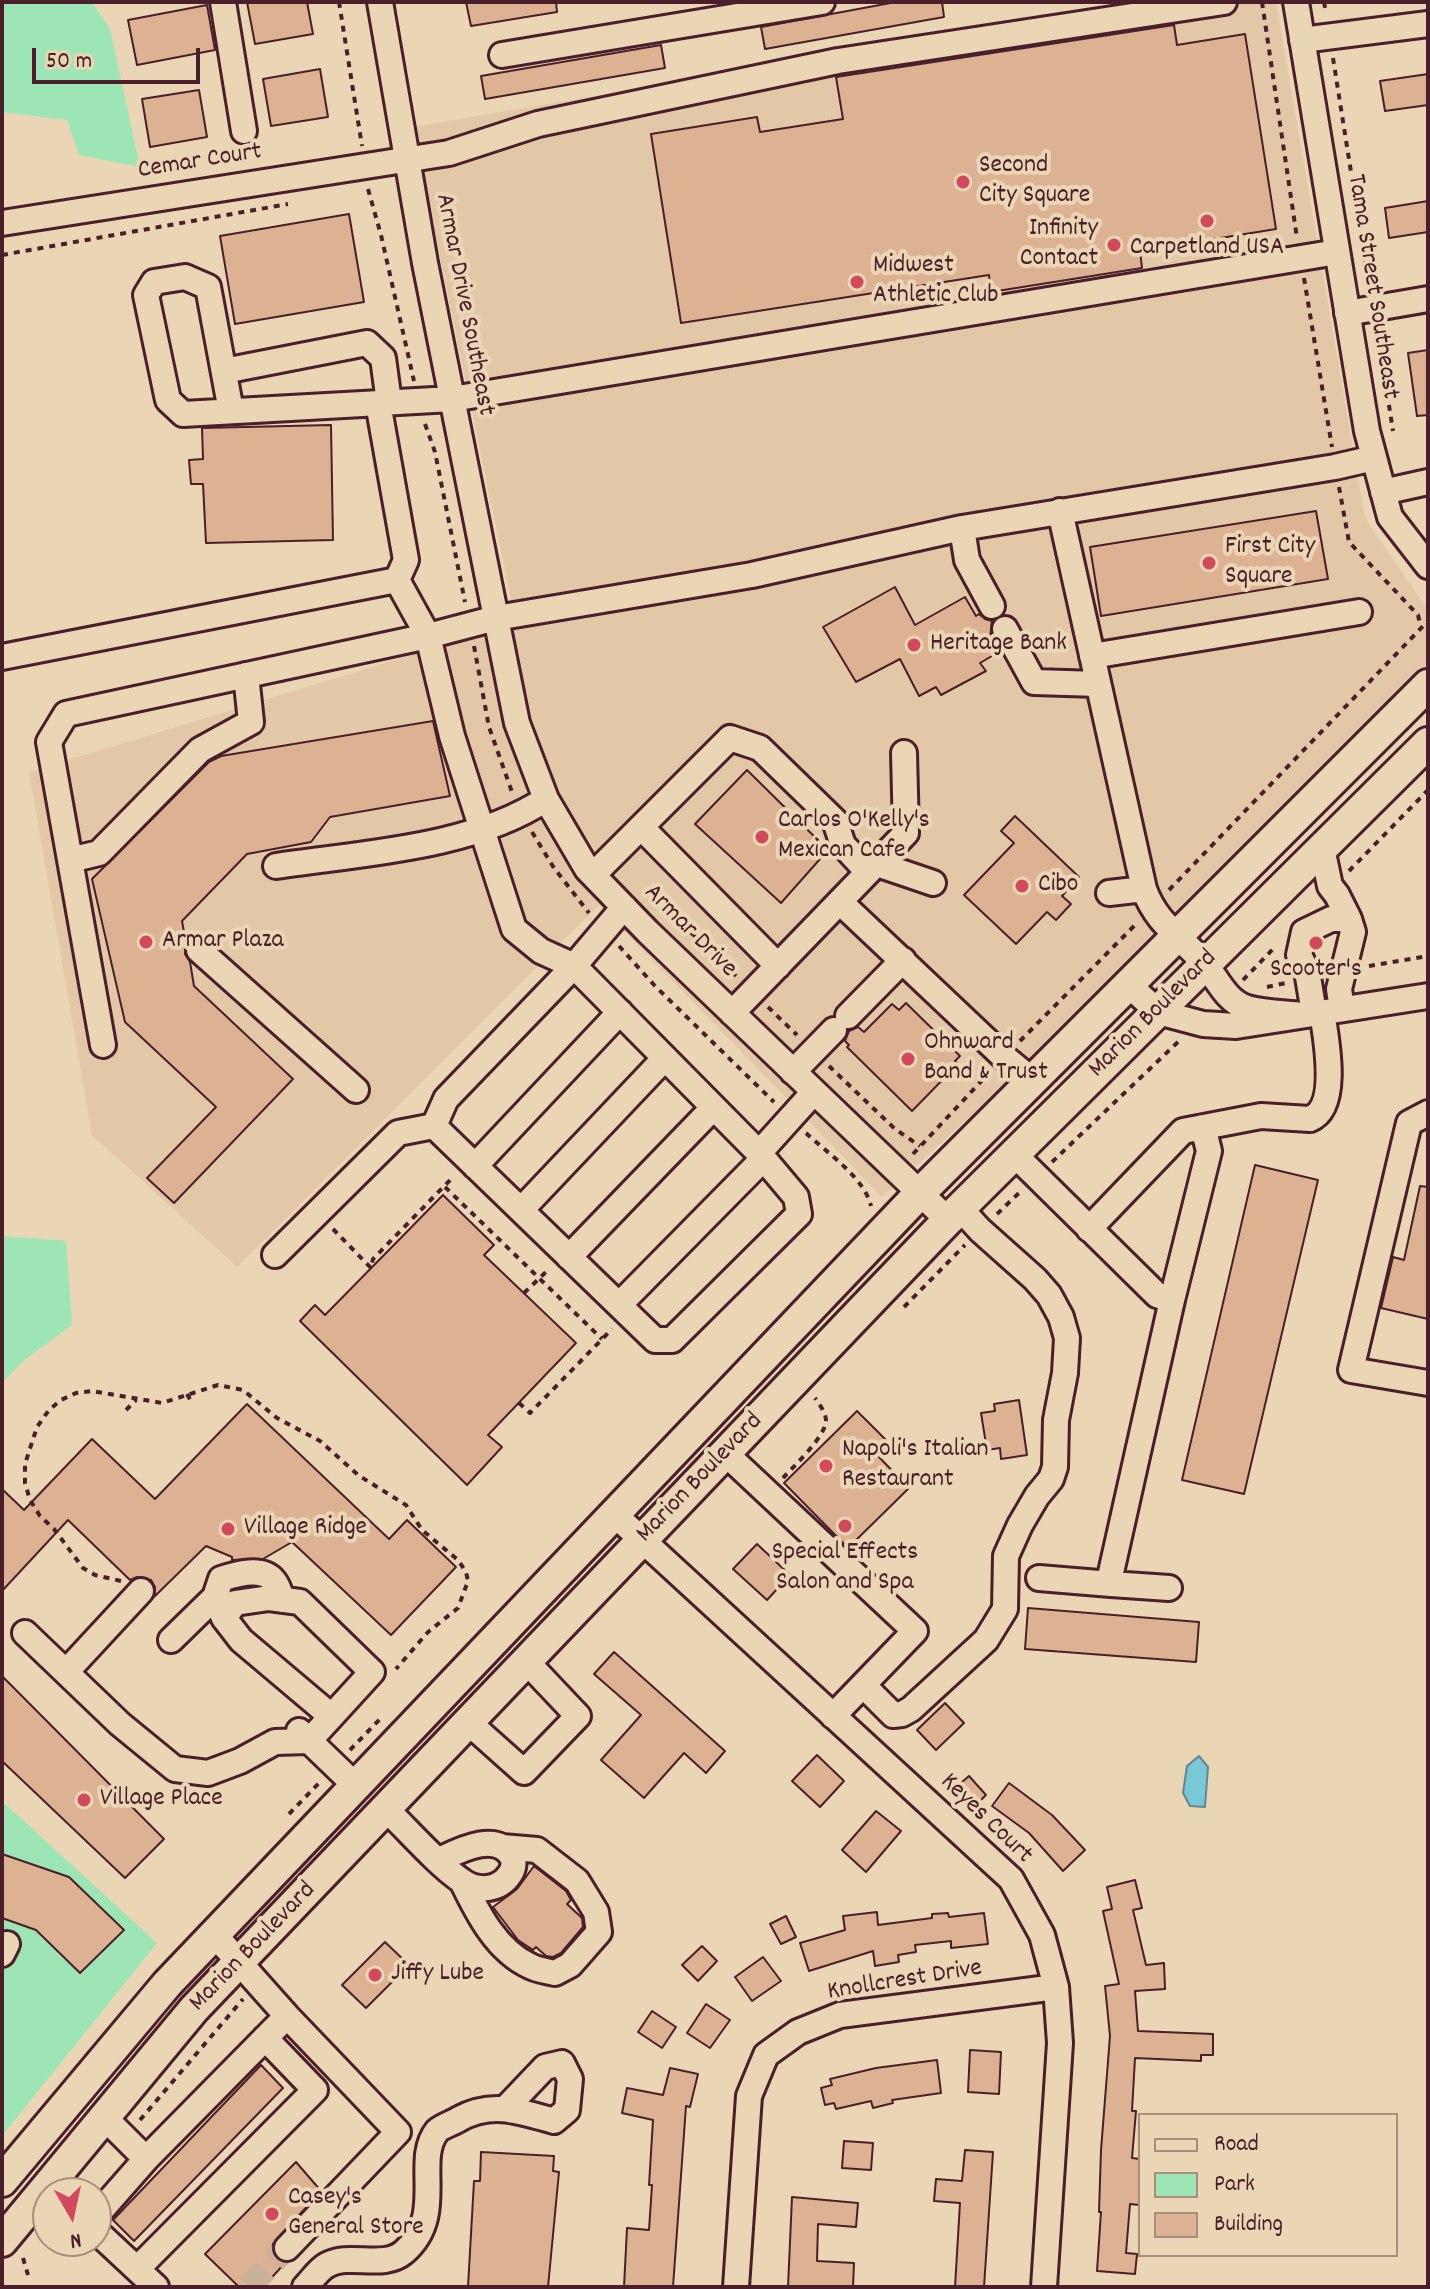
<!DOCTYPE html>
<style>
body{margin:0}
#map{position:relative;width:1430px;height:2289px;overflow:hidden;background:#ead6b4;font-family:Dekko,sans-serif}
canvas{display:block}
.frame{position:absolute;inset:0;border:4px solid #4a1f2b;pointer-events:none}
.legend{position:absolute;left:1138px;top:2113px;width:260px;height:144px;box-sizing:border-box;background:#ead6b4;border:2px solid #aa8d7d;margin:0;padding:10px 14px;list-style:none;font-size:24px;color:#4a1f2b}
.legend li{display:flex;align-items:center;gap:16px;height:40px}
.legend b{width:40px;border:2px solid #aa8d7d}
.north{position:absolute;left:32px;top:2177px;width:80px;height:80px;box-sizing:border-box;background:#ead6b4;border:2px solid #aa8d7d;border-radius:50%;rotate:171deg;font-size:22px;font-weight:700;line-height:32px;text-align:center;color:#4a1f2b}
.north::after{content:'';display:block;margin:auto;width:28px;height:36px;background:#d1495b;clip-path:polygon(50% 0,100% 100%,50% 72%,0 100%)}
.scale{position:absolute;left:32px;top:48px;width:168px;height:36px;box-sizing:border-box;border:4px solid #4a1f2b;border-top:0;padding-left:10px;font-size:24px;line-height:28px;white-space:nowrap;color:#4a1f2b;-webkit-text-stroke:6px #ead6b4;paint-order:stroke}
</style>
<div id="map">
<canvas width="1430" height="2289"></canvas>
<div class="frame"></div>
<ul class="legend">
<li><b style="height:10px;background:#ead6b4"></b>Road</li>
<li><b style="height:22px;background:#9de5b4"></b>Park</li>
<li><b style="height:22px;background:#dcb292"></b>Building</li>
</ul>
<div class="north">N</div>
<div class="scale">50 m</div>
</div>
<script>
const context = document.querySelector('canvas').getContext('2d');
context.lineJoin = 'round';
function fillPath(path, color) {
  context.fillStyle = color;
  context.fill(path, 'evenodd');
}
function stroke(path, color, width, dash) {
  context.strokeStyle = color;
  context.lineWidth = width;
  context.lineCap = dash ? 'butt' : 'round';
  context.setLineDash(dash || []);
  context.stroke(path);
}
function drawText(font, color, halo, rows, align = 'center') {
  context.font = font + ' Dekko,sans-serif';
  context.lineWidth = 8;
  context.setLineDash([]);
  context.textBaseline = 'middle';
  context.strokeStyle = halo;
  context.fillStyle = color;
  for (const [text, x, y, turn = 0] of rows) {
    context.save();
    context.translate(x, y);
    context.rotate((+turn || 0) * Math.PI / 180);
    context.textAlign = isNaN(turn) ? turn : align;
    if (halo) context.strokeText(text, 0, 0);
    context.fillText(text, 0, 0);
    context.restore();
  }
}
fillPath(new Path2D(`
 M1143 2H1276L1365 518 1428 610V663L1058 1036 882 1197 599 905 237 1267 92 1135 29 772 516 623 413 127Z`), '#e3c8a7');
fillPath(new Path2D(`
 M2 2H92L110 29 140 167 79 155 67 120 2 112Z
 M2 1236 66 1241 72 1325 22 1362 2 1383Z
 M2 1801 157 1943 2 2136Z`), '#9de5b4');
const water = new Path2D(`
 M1199 1756 1208 1767 1205 1807 1190 1806 1183 1793 1187 1766Z`);
fillPath(water, '#78c8d5');
stroke(water, '#668491', 2);
const building = new Path2D(`
 M247 2H307L313 34 255 44Z
 M466 2H556L557 12 471 26Z
 M896 2H942L944 17 765 49 761 27Z
 M207 5 215 50 137 65 128 20Z
 M1174 25 1177 45 1245 34 1276 229 1140 251 1142 268 991 292 989 275 681 323 651 134 757 117 760 132 843 119 836 77Z
 M661 45 665 68 485 99 481 76Z
 M320 69 328 117 271 126 263 79Z
 M1428 74V105L1385 111 1380 81Z
 M199 90 207 137 150 147 142 99Z
 M1428 201V232L1389 238 1385 208Z
 M349 214 364 302 235 324 220 236Z
 M1428 350V415L1417 416 1408 353Z
 M331 425 333 540 206 543 203 484H191L189 460 203 459 202 428Z
 M1316 511 1328 579 1101 616 1090 547Z
 M895 587 915 625 965 597 976 616 979 614 985 619 992 621 990 638 997 653 980 663 986 671 941 695 936 687 919 696 900 659 856 682 823 627Z
 M433 721 450 796 330 817 311 842 247 854 182 921 186 943 185 954 190 962 194 986 293 1079 174 1203 147 1178 216 1107 125 1022 92 879 209 762 221 756Z
 M747 770 828 850 781 903 695 824Z
 M1015 816 1079 877 1062 896 1071 904 1056 920 1047 912 1016 944 964 895 1014 843 1001 831Z
 M906 1003 960 1056 955 1061 958 1064 912 1111 847 1047 849 1045 845 1041 849 1031 858 1027 864 1032 892 1004 899 1010Z
 M1255 1165 1318 1180 1244 1494 1182 1480Z
 M1420 1186 1428 1187V1319L1381 1308 1393 1257 1404 1260Z
 M443 1195 494 1245 484 1255 576 1343 488 1435 502 1447 467 1485 300 1321 315 1305 325 1315Z
 M1019 1400 1027 1455 1001 1459 1000 1448 987 1450 981 1413 995 1411 994 1404Z
 M247 1404 389 1539 407 1520 456 1567 391 1635 292 1542 263 1559 232 1560V1557L206 1546 154 1597 155 1587 151 1580 137 1577 130 1580 68 1520 2 1591V1489L24 1510 92 1439 155 1499Z
 M857 1411 889 1443 877 1455 909 1488 848 1548 784 1483Z
 M757 1544 790 1575 767 1600 733 1569Z
 M1028 1608 1199 1622 1196 1662 1025 1649Z
 M614 1652 725 1751 706 1773 684 1753 644 1798 601 1760 641 1715 594 1674Z
 M2 1676 164 1839 125 1878 2 1761Z
 M945 1703 964 1723 936 1750 917 1730Z
 M817 1755 844 1781 820 1807 792 1781Z
 M969 1776 986 1795 972 1809 954 1789Z
 M1009 1783 1052 1815 1085 1850 1063 1871 1029 1833 992 1806Z
 M876 1811 901 1831 866 1872 842 1850Z
 M2 1854 69 1877 124 1930 80 1973 36 1930 2 1918Z
 M534 1866 566 1891 571 1900 567 1904 582 1918 583 1927 561 1953 553 1957 546 1956 536 1947 533 1950 518 1940 493 1907 517 1889Z
 M1135 1880 1142 1908 1133 1910 1146 1965 1164 1963 1165 1989 1135 1991 1138 2031 1213 2034V2055H1201V2061L1135 2058 1132 2111H1136L1132 2158 1140 2159V2205L1130 2204 1126 2253 1137 2254 1135 2274 1097 2271 1101 2212H1099L1101 2150 1110 2036 1105 1986 1119 1984 1103 1911 1112 1909 1107 1887Z
 M877 1912 878 1925 932 1918V1914L948 1913 949 1917 984 1913 988 1944 951 1948V1941L915 1945 916 1952 898 1955 899 1962 875 1966 873 1951 809 1971 800 1943 845 1930 843 1916Z
 M786 1916 796 1937 781 1944 770 1924Z
 M385 1942 409 1965 366 2008 342 1985Z
 M702 1946 717 1961 698 1981 682 1965Z
 M763 1957 781 1981 752 2001 735 1977Z
 M706 2004 730 2020 710 2048 687 2033Z
 M652 2011 676 2027 662 2048 638 2032Z
 M970 2050 1001 2052 999 2094 968 2092Z
 M937 2060 941 2093 892 2100 893 2103 873 2108 871 2101 836 2109 834 2103 825 2105 821 2088 832 2085 830 2079 876 2068Z
 M261 2065 283 2088 134 2241 113 2220Z
 M670 2068 698 2074 690 2107 686 2106 673 2287H624L627 2228 649 2230 652 2185H649L653 2120 622 2113 627 2088 663 2095Z
 M844 2141 873 2143 871 2170 842 2168Z
 M965 2150 993 2152 984 2287H955L960 2203 934 2201 936 2179 962 2181Z
 M481 2152 554 2156 553 2171 559 2172 548 2287H468L474 2181H480Z
 M296 2162 321 2191 273 2244 272 2251 276 2258 285 2263 263 2287H239L205 2254Z
 M792 2197 858 2203 856 2227 818 2224 817 2261 854 2263 853 2287H788Z`);
fillPath(building, '#dcb292');
stroke(building, '#4a1f2b', 2);
stroke(new Path2D(`
 M249 2287 287 2248`), '#cab199', 24, [24, 12]);
const minor = new Path2D(`
 M223 2 244 131
 M380 2 425 263 517 723 546 799 587 869 648 932 948 1220
 M1296 2 1367 431 1390 517 1428 566
 M1302 40 1428 24
 M502 55 822 2
 M2 223 449 153 538 124 838 61 1224 2
 M1347 313 1428 299
 M224 371 367 343 383 358 389 402
 M378 403 406 560 397 580 428 636 452 736 514 929 541 951 574 966 446 1099 434 1126 655 1340H672L799 1214 796 1197 759 1153
 M231 411 208 287 185 277 154 282 146 295 168 400 183 414 452 399 1337 252
 M1383 492 1428 482
 M1060 511 1144 889C1157 925 1182 937 1205 964 1218 980 1226 1001 1247 1008 1264 1013 1285 1013 1302 1015
 M962 528 967 560 992 606
 M1005 629 1034 682 1098 684
 M1092 656 1359 612
 M2 657 397 580
 M641 827 778 966
 M1322 848 1330 886 1337 895 1349 919
 M70 860 99 853 200 750 251 722 246 675
 M877 864 933 883
 M276 866C363 853 472 848 546 799
 M593 875 730 738 760 748 835 821 843 845 868 872
 M1109 893 1144 889
 M840 902 1004 1057 1032 1080
 M624 907 574 966 759 1153 814 1092
 M199 950 356 1090
 M1129 985 1158 1012 1203 1024 1236 1026 1428 996
 M732 1013 906 833 904 753
 M1314 1013 1307 971 1299 955 1304 932 1331 919H1349L1353 932 1339 989 1342 1009
 M848 1016 903 960
 M103 1045 49 742 66 714 428 636 496 618 752 575 962 528 1335 467 1374 458
 M793 1072 834 1030
 M1428 1113 1409 1123 1351 1370 1428 1383
 M1014 1154 1157 1295 1172 1300 1110 1577 1111 1584 1169 1588
 M475 1166 620 1012
 M521 1210 665 1058
 M1089 1229 1183 1131 1261 1116 1310 1119C1340 1107 1326 1038 1322 1012
 M275 1255 398 1133 434 1126
 M569 1257 713 1108
 M1172 1300 1209 1151 1203 1127
 M619 1305 763 1159
 M725 1453 915 1631 833 1716
 M615 1515 1011 1879 1042 1935 1056 1987 1060 2043 1044 2287
 M1039 1578 1111 1584
 M224 1618 215 1597 221 1579C236 1574 262 1566 274 1581 278 1585 280 1595 283 1600
 M25 1633 120 1724 175 1769 208 1773 240 1761 275 1742 309 1741 372 1672 300 1602 269 1598 235 1603 224 1618 241 1640 331 1716
 M171 1640 215 1597
 M66 1672 141 1591
 M863 1685 893 1715 902 1714 911 1709 986 1640 1005 1609 1006 1556 1020 1525 1037 1496 1051 1479 1055 1467 1056 1420 1065 1373 1067 1338 1061 1317 1049 1295 1035 1279 980 1230 960 1208
 M468 1722 524 1772 578 1716 526 1661
 M299 1731 356 1786
 M386 1809C408 1830 438 1865 462 1881 477 1892 499 1891 510 1874 513 1870 515 1862 512 1857 497 1830 458 1851 439 1860
 M463 1883C478 1914 497 1951 530 1966 537 1970 547 1971 555 1973L570 1965 599 1932 596 1912 577 1881 537 1850 502 1847
 M2 1954 7 1944
 M105 2118 146 2159 287 2016 214 1934
 M96 2216 146 2159
 M96 2231 156 2287
 M287 2248 398 2132 287 2016
 M137 2269 315 2090 265 2038
 M305 2287C311 2281 319 2269 327 2265 350 2252 383 2270 404 2252 447 2215 413 2161 437 2131 442 2126 453 2123 459 2119 492 2101 519 2111 554 2121L567 2110 570 2079 562 2063 545 2067 506 2108
 M736 2287 749 2096 766 2055 798 2032 840 2015 1056 1987`);
const major = new Path2D(`
 M2 2181 167 1984 920 1193 1428 685
 M2 2241 194 2009 948 1220 1428 743`);
stroke(minor, '#4a1f2b', 30);
stroke(major, '#4a1f2b', 36);
stroke(new Path2D(`
 M339 2 362 146
 M1262 2 1297 238
 M1324 2 1326 13
 M1333 58 1369 286
 M368 189 381 235 414 381
 M2 255 288 204
 M1304 278 1332 447
 M1378 346 1381 354 1393 431
 M425 424 435 452 465 602
 M1339 487 1349 542 1418 615 1421 628
 M474 646 489 727 512 792
 M532 832 554 868 589 913
 M1349 871 1428 790
 M1169 890 1428 621
 M654 902 701 941 736 976
 M619 946 655 986 774 1102
 M1369 966 1428 956
 M1243 980 1276 946
 M1267 987 1286 983
 M768 1007 797 1035
 M1020 1041 1138 922
 M829 1066 895 1129 920 1146
 M806 1133C827 1153 864 1177 871 1206
 M913 1154 989 1073
 M1052 1162 1179 1041
 M445 1187 602 1339
 M997 1214 1020 1192
 M333 1229 371 1268 373 1259 454 1176
 M524 1293 549 1269
 M904 1307 965 1245
 M187 1394 192 1403
 M519 1403 530 1413 612 1329
 M126 1410 136 1400
 M783 1478C794 1466 825 1437 826 1421 826 1413 820 1405 815 1398
 M121 1581 95 1575 83 1568 54 1529 40 1516 30 1500 25 1483V1464L37 1427 49 1410 61 1400 76 1393 92 1391 162 1403 218 1385 243 1390 277 1418 320 1441 358 1475 406 1505 422 1530 458 1560 466 1572 468 1581 458 1608 428 1632 396 1669
 M350 1750 380 1719
 M289 1814 319 1783
 M140 2120 243 1999
 M23 2258 28 2275`), '#4a1f2b', 4, [6, 6]);
stroke(minor, '#ead6b4', 24);
stroke(major, '#ead6b4', 30);
for (const [x, y, r, color] of [
 [963,182,8,"#d1495b"],
 [1207,221,8,"#d1495b"],
 [1114,245,8,"#d1495b"],
 [857,282,8,"#d1495b"],
 [1209,563,8,"#d1495b"],
 [914,645,8,"#d1495b"],
 [762,837,8,"#d1495b"],
 [1022,886,8,"#d1495b"],
 [146,942,8,"#d1495b"],
 [1316,943,8,"#d1495b"],
 [908,1059,8,"#d1495b"],
 [826,1466,8,"#d1495b"],
 [845,1526,8,"#d1495b"],
 [228,1529,8,"#d1495b"],
 [84,1800,8,"#d1495b"],
 [375,1975,8,"#d1495b"],
 [272,2214,8,"#d1495b"]
]) {
  const dot = new Path2D();
  dot.arc(x, y, r, 0, 2 * Math.PI);
  context.fillStyle = color;
  context.fill(dot);
  stroke(dot, '#ead6b4', 3);
}
drawText('26px', '#4a1f2b', '#ead6b4', [
 ["Cemar Court",200,163,-9],
 ["Tama Street Southeast",1371,287,81],
 ["Armar Drive Southeast",463,305,79],
 ["Armar Drive",689,932,45],
 ["Marion Boulevard",1154,1015,-45],
 ["Marion Boulevard",701,1479,-46],
 ["Keyes Court",985,1820,44],
 ["Marion Boulevard",254,1948,-46],
 ["Knollcrest Drive",905,1982,-9]
]);
drawText('26px', '#4a1f2b', '#ead6b4', [
 ["Second",979,167],
 ["City Square",979,197],
 ["Infinity",1098,230,"right"],
 ["Contact",1098,260,"right"],
 ["Carpetland USA",1207,249,"center"],
 ["Midwest",873,267],
 ["Athletic Club",873,297],
 ["First City",1225,548],
 ["Square",1225,578],
 ["Heritage Bank",930,645],
 ["Carlos O'Kelly's",778,822],
 ["Mexican Cafe",778,852],
 ["Cibo",1038,886],
 ["Armar Plaza",162,942],
 ["Scooter's",1316,971,"center"],
 ["Ohnward",924,1044],
 ["Band & Trust",924,1074],
 ["Napoli's Italian",842,1451],
 ["Restaurant",842,1481],
 ["Village Ridge",244,1529],
 ["Special Effects",845,1554,"center"],
 ["Salon and Spa",845,1584,"center"],
 ["Village Place",100,1800],
 ["Jiffy Lube",391,1975],
 ["Casey's",288,2199],
 ["General Store",288,2229]
], 'left');
</script>
